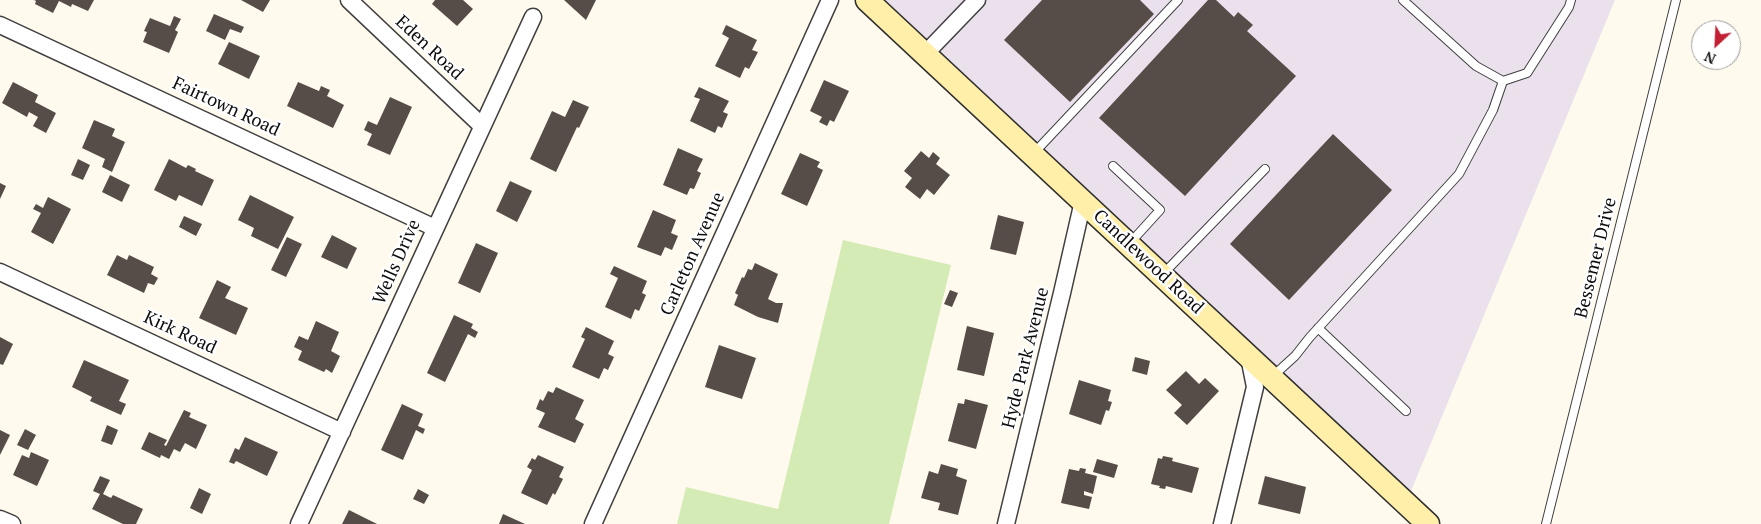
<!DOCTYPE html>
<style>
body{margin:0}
#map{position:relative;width:1761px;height:524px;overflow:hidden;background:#fffaed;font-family:"PT Serif",serif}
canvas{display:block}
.north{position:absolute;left:1691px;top:20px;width:50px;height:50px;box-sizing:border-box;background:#fff;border:1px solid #9e9e9e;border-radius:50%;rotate:205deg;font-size:14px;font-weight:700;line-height:20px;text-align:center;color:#0d0d0d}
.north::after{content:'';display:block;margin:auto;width:18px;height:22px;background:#c22033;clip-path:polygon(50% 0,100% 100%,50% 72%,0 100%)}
</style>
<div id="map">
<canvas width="1761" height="524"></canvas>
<div class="north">N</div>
</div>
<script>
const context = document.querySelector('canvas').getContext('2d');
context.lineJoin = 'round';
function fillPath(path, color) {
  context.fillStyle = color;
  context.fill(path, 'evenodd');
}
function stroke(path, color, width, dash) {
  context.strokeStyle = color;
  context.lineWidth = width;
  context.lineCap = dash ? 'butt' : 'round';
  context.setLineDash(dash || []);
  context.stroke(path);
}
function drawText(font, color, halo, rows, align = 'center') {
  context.font = font + ' "PT Serif",serif';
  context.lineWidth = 5;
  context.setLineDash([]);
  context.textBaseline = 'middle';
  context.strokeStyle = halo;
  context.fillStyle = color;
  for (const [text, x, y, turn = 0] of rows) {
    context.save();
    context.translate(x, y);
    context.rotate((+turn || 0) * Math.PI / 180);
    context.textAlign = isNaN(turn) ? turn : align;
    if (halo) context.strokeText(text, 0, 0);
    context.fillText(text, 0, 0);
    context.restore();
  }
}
fillPath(new Path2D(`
 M867 0H1615L1406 503Z`), '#eae1ec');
fillPath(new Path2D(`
 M843 240 951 265 889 524H677L686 487 778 509Z`), '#d5ebb5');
fillPath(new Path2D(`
 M34 0H94L88 11 72 4 71 7 59 1 53 13 35 4 36 1Z
 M241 0H270L263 12Z
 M435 0H463L473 9 457 26 432 4Z
 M564 0H596L586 20Z
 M1042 0H1140L1154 14 1070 102 1004 40Z
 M1208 0H1216L1234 17 1238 12 1253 25 1247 31 1296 76 1185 196 1099 118Z
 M214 14 244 27 241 33 230 29 225 40 206 31Z
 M174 16 181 19 175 30 178 32 169 53 143 42 147 32 144 31 150 18 170 26Z
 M726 25 757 40 752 50 758 52 749 69 745 67 740 78 715 66 729 38 722 34Z
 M229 42 260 56 249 79 218 64Z
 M824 80 849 91 834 122 830 120 827 126 819 122 822 117 810 111Z
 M13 82 38 95 35 102 56 113 46 133 33 126 38 117 29 112 27 117 2 103Z
 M298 82 319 91 321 86 330 90 327 96 344 105 333 128 287 106Z
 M699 87 729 101 723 112 728 114 722 128 718 126 715 133 690 121 700 99 694 97Z
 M390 97 412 107 390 155 367 145 372 134 364 130 368 121 377 125Z
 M573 100 589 107 579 128 577 127 556 172 530 159 552 111 565 117Z
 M94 120 115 129 112 136 125 142 112 172 102 167 105 159 82 148Z
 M1333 134 1392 190 1289 300 1230 244Z
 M678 148 703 159 697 171 701 173 694 189 690 188 687 195 663 185Z
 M921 151 929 158 933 152 940 158 936 164 950 175 934 195 927 189 920 199 905 187 912 178 904 171Z
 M800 153 820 162 817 167 823 170 807 206 781 194Z
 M78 159 90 165 83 180 71 175Z
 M169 159 186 168 188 165 196 169 195 171 214 180 202 206 179 195 176 201 154 190Z
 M110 175 130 185 122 202 102 192Z
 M510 181 532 191 517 222 496 211Z
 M0 183 6 186 0 199Z
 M250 195 294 217 278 249 251 236 254 228 238 220Z
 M48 197 71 209 53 244 31 232 41 213 33 209 36 204 43 208Z
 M653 210 676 220 671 233 678 236 672 250 665 247 661 256 637 247Z
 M998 215 1024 222 1016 255 990 249Z
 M184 216 202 224 196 236 179 227Z
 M332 235 357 248 347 269 321 257Z
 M287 237 302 244 286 277 271 270Z
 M476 243 498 253 480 293 458 283Z
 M117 255 127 260 129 255 154 267 151 274 158 278 154 285 148 283 144 293 107 275Z
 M755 263 778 274 768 299 776 303H783L778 323 758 317 734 305 738 295 735 293 742 277 744 278 748 269 752 270Z
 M614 266 647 281 642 293 646 295 639 311 635 309 631 319 605 307 618 278 610 274Z
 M217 280 231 287 225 298 248 308 236 335 199 318Z
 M950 290 958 293 952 307 944 304Z
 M454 315 473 324 471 328 478 332 475 338 468 334 445 382 427 373Z
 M316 321 339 332 331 351 340 356 332 373 326 369 324 372 298 360 302 351 294 347 299 336 308 340Z
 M967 326 994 333 984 376 957 370Z
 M586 327 614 341 608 354 614 357 608 370 604 368 599 379 572 367 585 339 581 337Z
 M0 337 13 344 3 365 0 364Z
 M719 345 756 358 742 399 705 387Z
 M1135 357 1150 361 1147 375 1132 371Z
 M84 360 129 380 119 401 126 404 121 415 90 401 92 397 72 387Z
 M1186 371 1199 384 1205 378 1219 391 1187 425 1174 413 1182 405 1166 390Z
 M1079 380 1111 390 1108 401 1112 402 1109 411 1106 410 1101 425 1069 414Z
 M556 387 584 400 575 419 584 424 575 443 538 427 545 413 536 409 540 399 543 401 548 391 553 393Z
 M965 399 988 405 976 449 948 441 958 403 964 404Z
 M402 404 423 414 418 426 425 429 423 434 416 430 403 460 381 450Z
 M184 410 191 413 189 417 207 425 196 449 185 443 180 452 174 449 169 459 161 455 160 458 141 449 149 432 167 440 164 445 166 446Z
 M107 425 118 430 112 445 101 441Z
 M25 429 36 435 28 450 17 445Z
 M0 430 10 435 0 455Z
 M245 437 278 452 267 476 236 461 234 464 229 462 235 448 239 450Z
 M31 452 49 460 37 486 13 475 22 455 29 458Z
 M538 455 564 467 559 477 563 479 555 495 553 493 547 505 521 493 532 470 527 467 532 458 535 460Z
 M1163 456 1173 458 1172 461 1199 468 1192 493 1166 486 1165 489 1159 488 1160 486 1151 484 1158 458 1162 459Z
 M1097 459 1118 465 1114 478 1093 472Z
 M941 464 958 469 956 476 967 480 958 515 938 510 940 503 921 498 929 471 938 474Z
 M1080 468 1086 469 1085 473 1097 476 1093 494 1084 491V495L1092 497 1089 509 1061 503 1069 469 1079 471Z
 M100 476 110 480 103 494 111 498 113 495 143 509 136 524H123L92 509 100 494 93 491Z
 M1265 476 1306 487 1300 514 1258 504Z
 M199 488 211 494 202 514 190 508Z
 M418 489 429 495 424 504 413 499Z
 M349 510 377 524H342Z
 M503 514 525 524H499Z`), '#564d49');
const lane = new Path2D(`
 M1403 0 1476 66 1503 81 1527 73 1569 7 1571 0
 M1034 153 1178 0
 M1113 166 1160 210 1130 243
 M1163 274 1265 169
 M1318 328 1406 411
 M1273 376 1295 356 1310 337 1459 174 1493 110 1503 81
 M1546 524 1676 0`);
const street = new Path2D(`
 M349 0 482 126
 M0 25 435 228
 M925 54 977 0
 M0 272 342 432
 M0 519 12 524
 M299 524 533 17
 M593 524 830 0
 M1006 524 1062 293 1083 201
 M1222 524 1255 387 1249 357`);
const secondary = new Path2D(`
 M867 0 1428 524`);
stroke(lane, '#404040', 10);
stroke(street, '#404040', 19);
stroke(secondary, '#2f2f2f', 25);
stroke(lane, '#fff', 8);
stroke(street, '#fff', 16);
stroke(secondary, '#ffefa8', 22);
drawText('18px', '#0d0d0d', '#fff', [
 ["Eden Road",429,48,43],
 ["Fairtown Road",226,107,25],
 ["Carleton Avenue",693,254,-66],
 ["Bessemer Drive",1596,258,-76],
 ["Wells Drive",397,262,-66],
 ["Candlewood Road",1148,262,43],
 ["Kirk Road",180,333,25],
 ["Hyde Park Avenue",1026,358,-76]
]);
</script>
